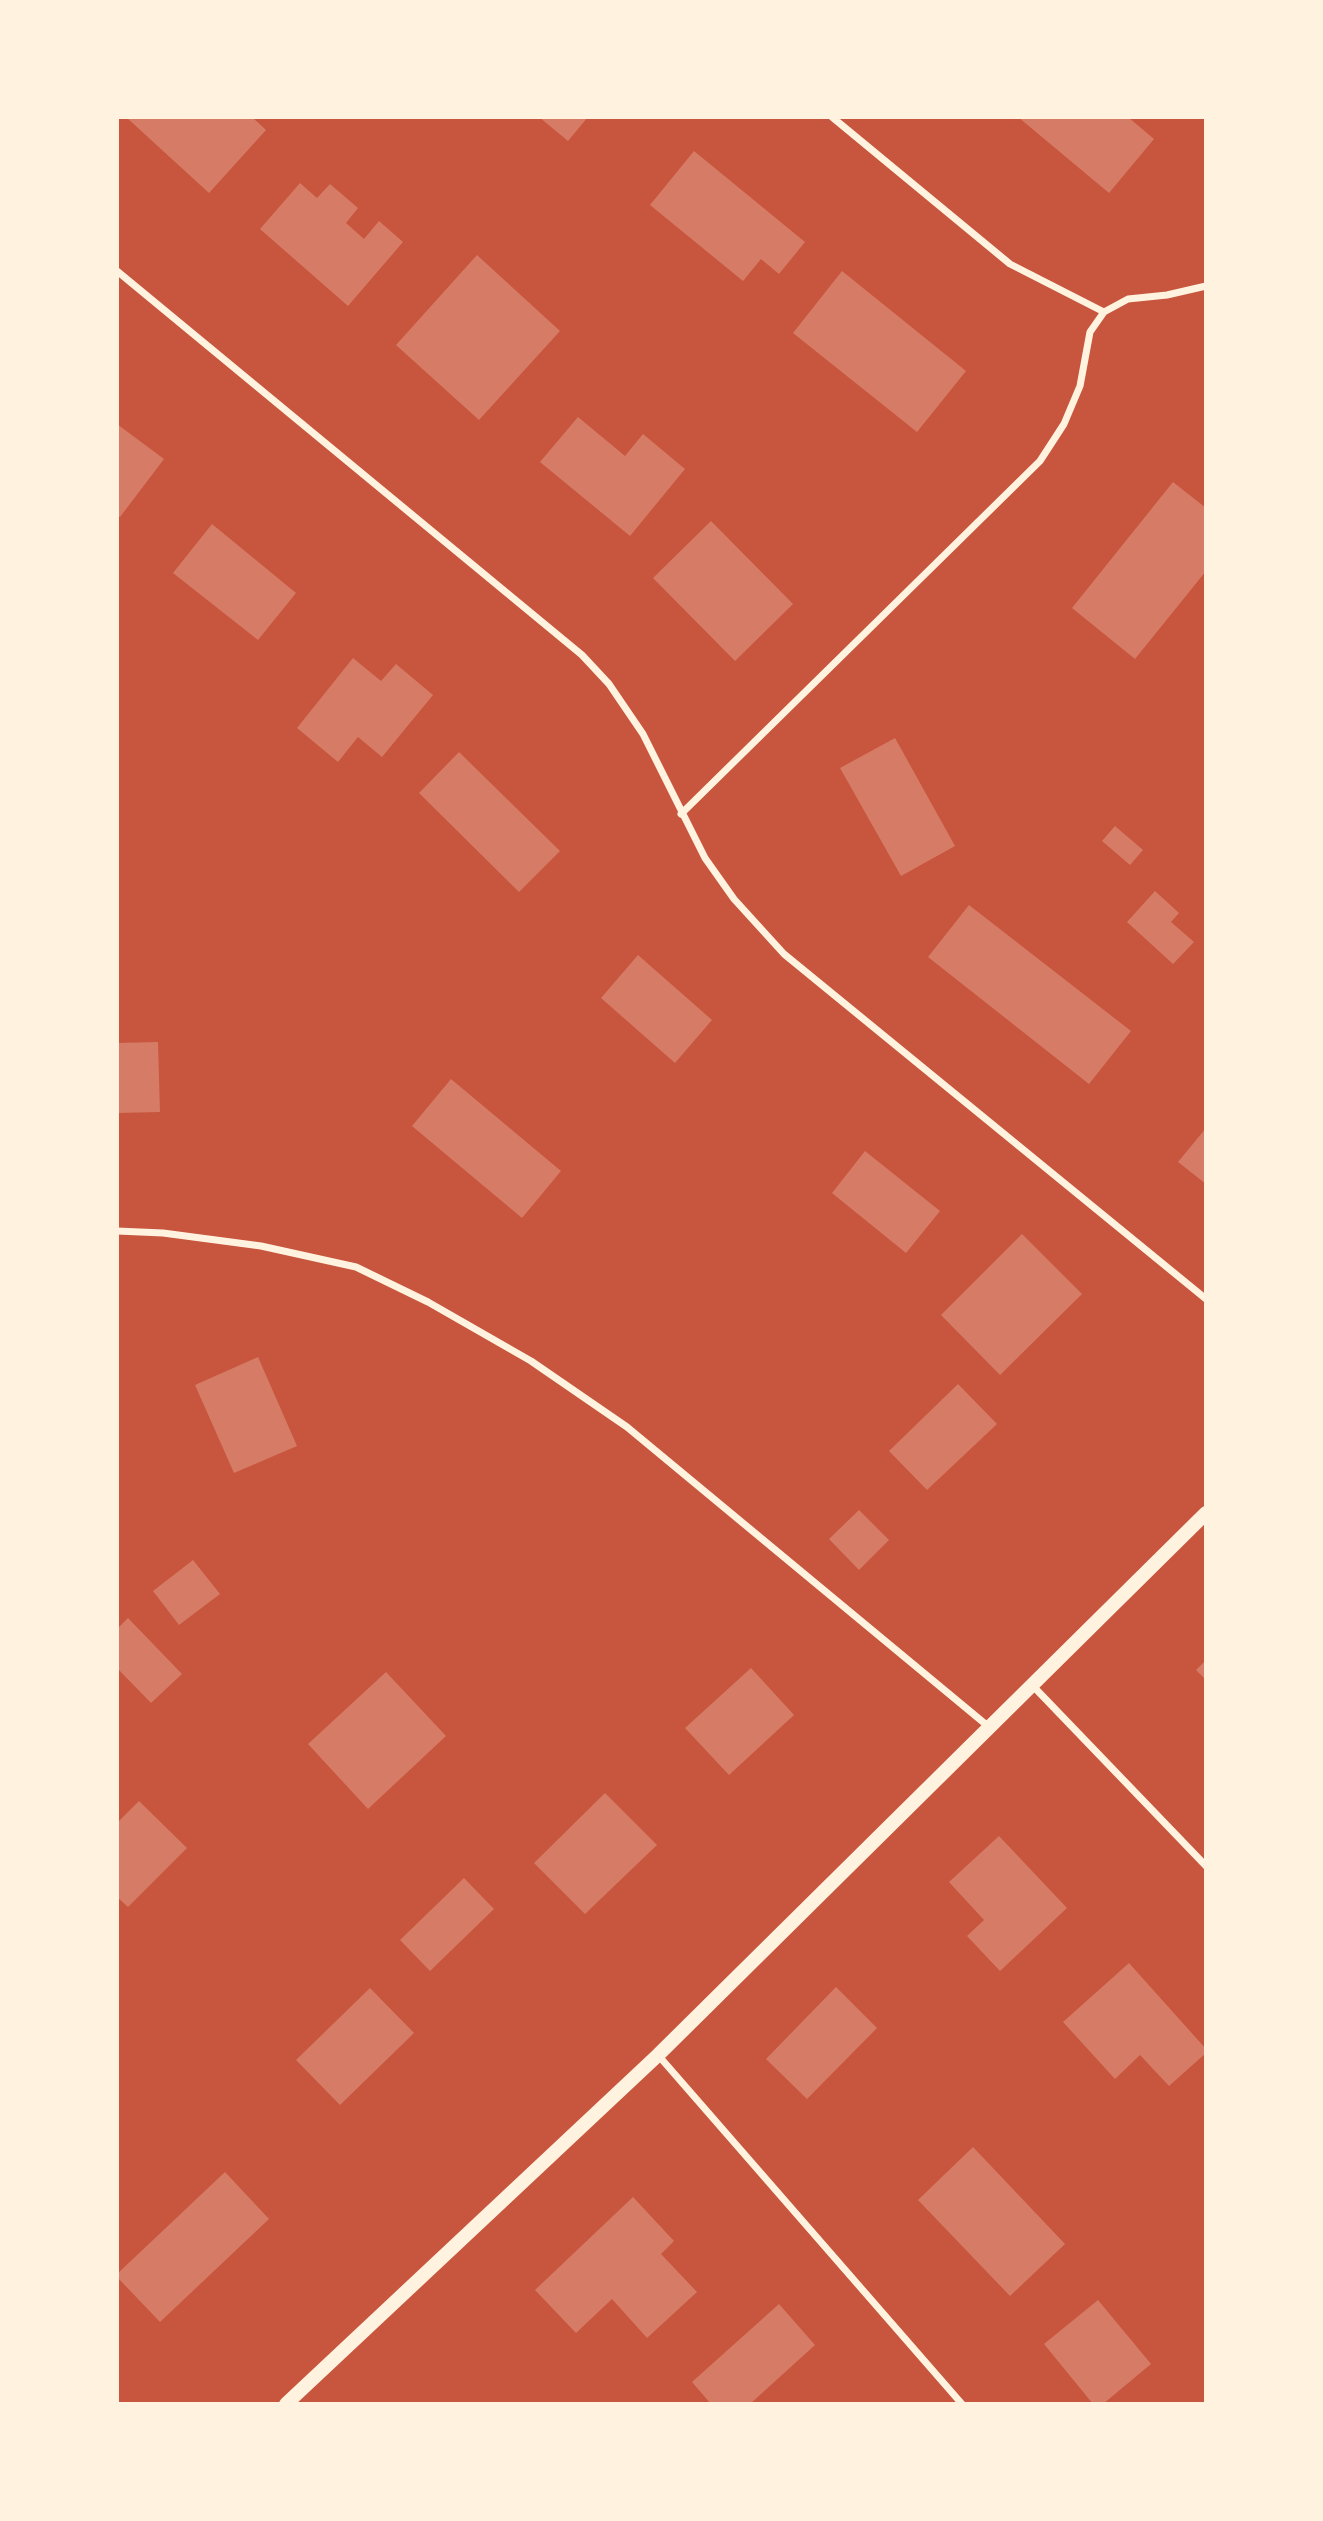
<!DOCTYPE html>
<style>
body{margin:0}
#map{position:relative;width:1323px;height:2521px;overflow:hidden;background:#c8553d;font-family:"Public Sans",sans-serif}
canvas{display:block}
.frame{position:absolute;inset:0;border:119px solid #fff3e0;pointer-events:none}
</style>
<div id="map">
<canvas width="1323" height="2521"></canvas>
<div class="frame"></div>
</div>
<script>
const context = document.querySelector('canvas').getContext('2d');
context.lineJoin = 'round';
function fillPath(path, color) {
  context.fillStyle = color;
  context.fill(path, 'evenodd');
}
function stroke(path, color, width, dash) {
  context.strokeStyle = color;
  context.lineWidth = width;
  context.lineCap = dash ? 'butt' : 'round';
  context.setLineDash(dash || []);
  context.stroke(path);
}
fillPath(new Path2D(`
 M126 117H252L266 130 209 193Z
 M539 117H588L568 141Z
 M1018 117H1128L1154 139 1109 193Z
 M694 151 805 242 779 274 761 259 743 281 650 205Z
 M300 183 317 198 330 184 358 208 346 223 364 239 379 221 403 242 348 306 260 229Z
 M477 255 560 331 479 420 396 345Z
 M842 271 966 371 917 432 793 333Z
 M578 417 625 456 643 434 685 469 630 536 540 462Z
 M117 424 164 459 120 517 117 515Z
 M1173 482 1206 508V571L1135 659 1072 608Z
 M711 521 793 604 735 661 653 578Z
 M212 524 296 593 258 640 173 573Z
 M353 658 381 681 396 664 433 695 382 757 358 737 338 762 297 728Z
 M895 738 955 846 901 876 840 768Z
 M459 752 560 851 519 892 419 793Z
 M1115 826 1143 850 1130 865 1102 841Z
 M1155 891 1179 913 1171 922 1194 942 1173 964 1127 922Z
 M969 905 1131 1031 1089 1084 928 957Z
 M638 955 712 1020 675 1063 601 998Z
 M158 1042 160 1112 117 1113V1043Z
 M451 1079 561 1171 522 1218 412 1126Z
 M1206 1128V1184L1178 1162Z
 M865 1151 940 1211 906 1253 832 1193Z
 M1022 1234 1082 1294 1000 1375 941 1315Z
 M258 1357 297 1446 234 1473 195 1385Z
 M958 1384 997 1424 927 1490 889 1451Z
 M859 1510 889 1540 859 1570 829 1539Z
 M193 1560 220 1594 179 1625 153 1591Z
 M128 1618 182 1674 151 1703 117 1668V1629Z
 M1206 1660V1680L1196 1670Z
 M751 1668 794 1715 729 1775 685 1728Z
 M386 1672 446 1736 368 1809 308 1744Z
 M605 1793 657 1845 585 1914 534 1863Z
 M139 1801 187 1848 128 1907 117 1897V1823Z
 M999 1836 1067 1908 1000 1971 967 1936 984 1920 949 1882Z
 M464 1878 494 1909 430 1971 400 1940Z
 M1129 1963 1206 2049V2053L1169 2086 1140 2055 1115 2079 1063 2022Z
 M836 1987 877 2028 807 2099 766 2059Z
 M370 1988 414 2033 340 2105 296 2060Z
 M973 2147 1065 2244 1010 2296 918 2200Z
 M225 2172 269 2219 160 2322 117 2277V2274Z
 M633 2197 674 2241 661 2254 697 2292 647 2338 612 2299 576 2333 535 2290Z
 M1098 2300 1151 2364 1103 2404H1093L1044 2344Z
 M779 2304 815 2345 750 2404H711L692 2382Z`), '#d67c66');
stroke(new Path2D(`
 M832 117 1010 264 1104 312
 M117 271 582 655 609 684 643 734 705 858 734 899 784 954 1206 1299
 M681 814 1040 461 1064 424 1080 386 1090 332 1104 312 1128 299 1167 295 1206 286
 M117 1231 163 1233 261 1246 356 1267 428 1302 531 1361 627 1427 989 1727
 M1032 1685 1206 1866
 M658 2055 962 2404`), '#fff3e0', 7);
stroke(new Path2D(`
 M286 2404 658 2055 1206 1513`), '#fff3e0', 14);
</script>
